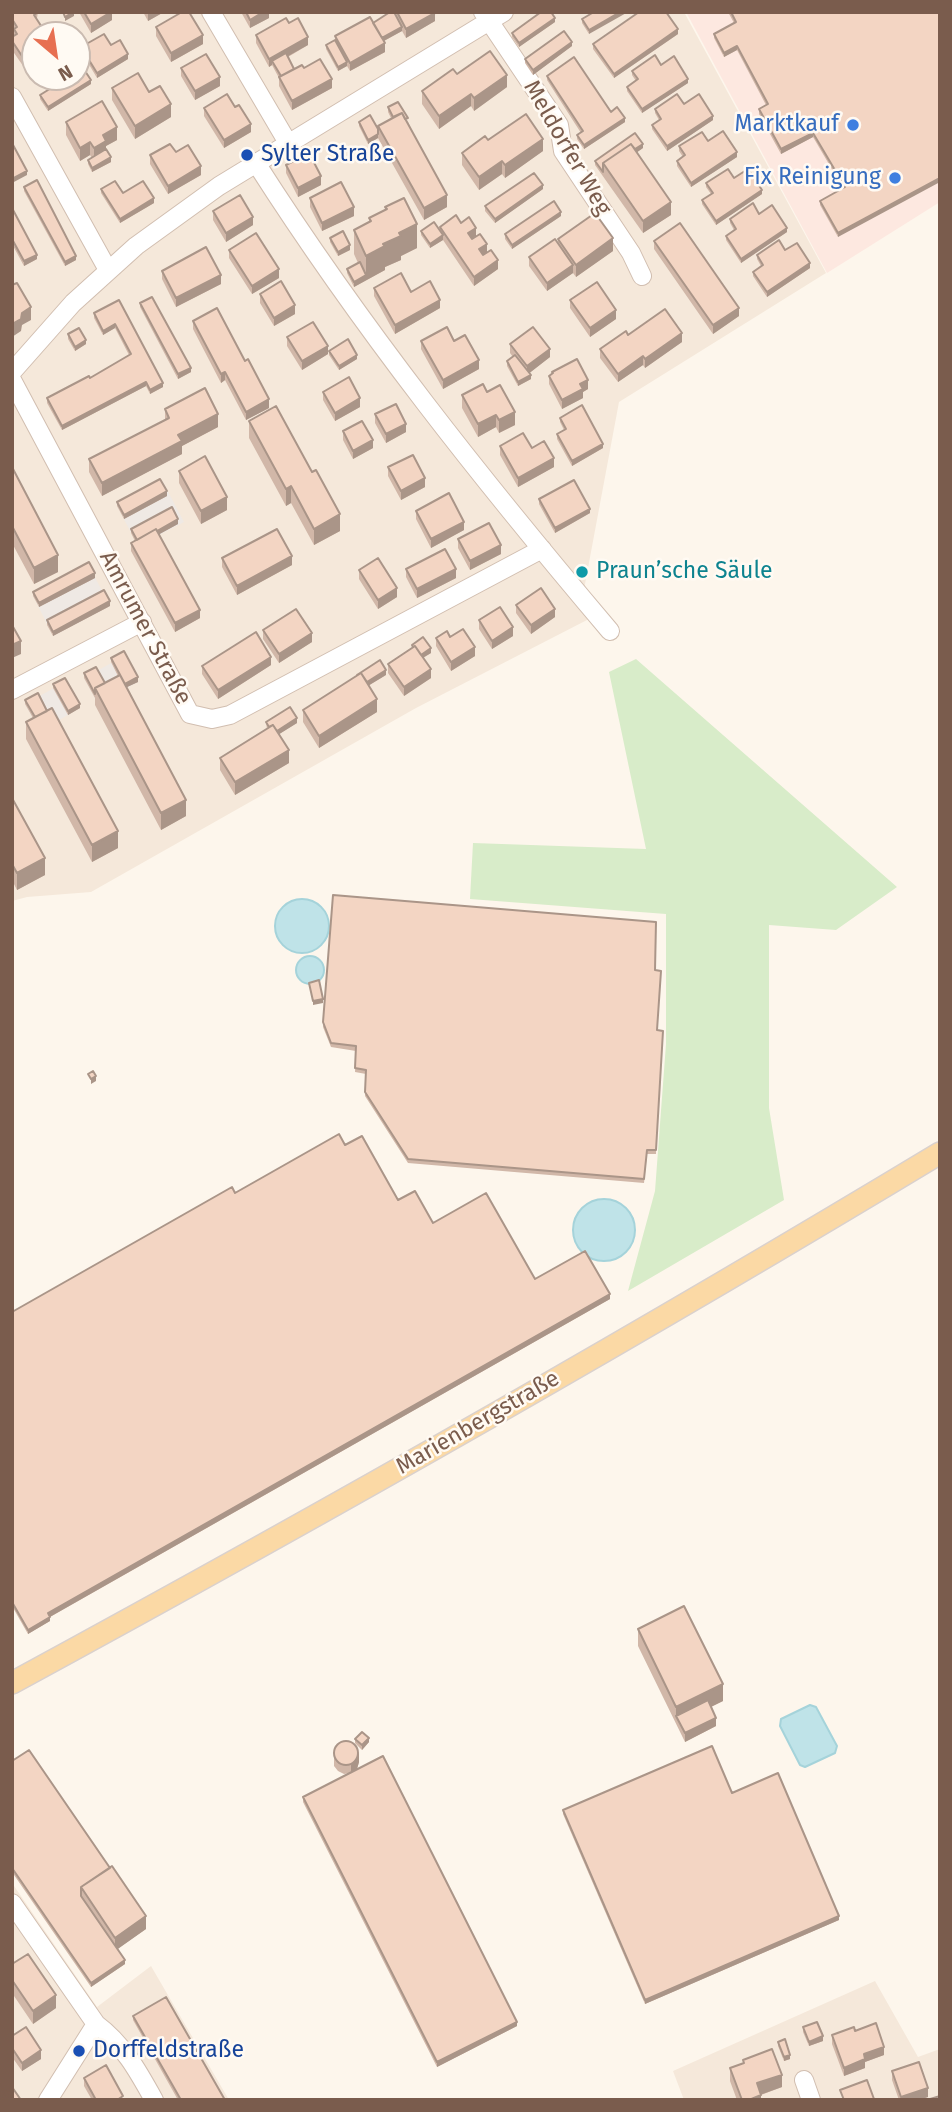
<!DOCTYPE html>
<meta charset="utf-8">
<style>
body{margin:0}
#map{position:relative;width:952px;height:2112px;overflow:hidden;background:#fdf6ec;font-family:"Fira Sans",sans-serif}
canvas{display:block}
.frame{position:absolute;inset:0;border:14px solid #7a5c4d;pointer-events:none}
.north{position:absolute;left:21px;top:21px;width:70px;height:70px;box-sizing:border-box;background:#fffaf3;border:2px solid #cabbb1;border-radius:50%;rotate:151deg;font-size:19px;font-weight:700;line-height:28px;text-align:center;color:#7a5c4d}
.north::after{content:'';display:block;margin:auto;width:24px;height:32px;background:#e76f51;clip-path:polygon(50% 0,100% 100%,50% 72%,0 100%)}
</style>
<div id="map">
<canvas width="952" height="2112"></canvas>
<div class="frame"></div>
<div class="north">N</div>
</div>
<script>
const context = document.querySelector('canvas').getContext('2d');
context.lineJoin = 'round';
function fillPath(path, color) {
  context.fillStyle = color;
  context.fill(path, 'evenodd');
}
function stroke(path, color, width, dash) {
  context.strokeStyle = color;
  context.lineWidth = width;
  context.lineCap = dash ? 'butt' : 'round';
  context.setLineDash(dash || []);
  context.stroke(path);
}
function drawText(font, color, halo, rows, align = 'center') {
  context.font = font + ' "Fira Sans",sans-serif';
  context.lineWidth = 5;
  context.setLineDash([]);
  context.textBaseline = 'middle';
  context.strokeStyle = halo;
  context.fillStyle = color;
  for (const [text, x, y, turn = 0] of rows) {
    context.save();
    context.translate(x, y);
    context.rotate((+turn || 0) * Math.PI / 180);
    context.textAlign = isNaN(turn) ? turn : align;
    if (halo) context.strokeText(text, 0, 0);
    context.fillText(text, 0, 0);
    context.restore();
  }
}
fillPath(new Path2D(`
 M12 12H684L826 273 619 402 585 584 587 620 416 708 91 892 27 897 12 901ZM35 35H77V77H35Z
 M12 1883 97 2007 151 1966 229 2100H12Z
 M875 1981 918 2057 940 2049V2100H684L673 2071Z`), '#f5e8da');
fillPath(new Path2D(`
 M686 12H940V202L827 273Z`), '#fde8e0');
fillPath(new Path2D(`
 M163 482 184 522 138 546 117 506Z
 M89 566 110 606 53 636 33 596Z
 M124 656 138 682 98 704 84 678Z
 M65 682 80 708 40 731 25 704Z`), '#efe9e4');
fillPath(new Path2D(`
 M636 659 897 887 836 930 769 925V1108L784 1200 628 1291 655 1191 666 1044V914L470 899 473 843 646 849 609 672Z`), '#d8ecc9');
const water = new Path2D(`
 M275 926a27 27 0 1 1 54 0a27 27 0 1 1-54 0Z
 M296 970a14 14 0 1 1 28 0a14 14 0 1 1-28 0Z
 M573 1230a31 31 0 1 1 62 0a31 31 0 1 1-62 0Z
 M810 1705 816 1707 837 1746 835 1753 805 1767 800 1765 780 1726 781 1719Z`);
fillPath(water, '#bfe3e8');
stroke(water, '#a5d3da', 2);
const minor = new Path2D(`
 M211 12 288 143
 M483 12 559 125 563 151 631 253 642 276
 M12 97 108 270
 M256 163C362 329 483 481 610 631
 M12 372 73 303 136 246 219 186 504 12
 M12 380 190 714 212 719 230 715 542 549
 M12 690 142 622
 M12 1903 96 2024C123 2044 138 2071 154 2100
 M804 2080 811 2100
 M48 2100 96 2024`);
const major = new Path2D(`
 M12 1683C325 1513 635 1337 940 1153`);
stroke(minor, '#d1beb0', 20);
stroke(major, '#dad1cd', 24);
stroke(minor, '#fff', 18);
stroke(major, '#fbd9a5', 21);
fillPath(new Path2D(`
 M12 12H38L28 73 12 50V37L14 36V30L12 28Z
 M79 12H112V20L91 33Z
 M143 12H164L148 21Z
 M241 12H269V18L250 28Z
 M390 12H435V21L406 38 402 31 384 41 385 52 350 71 347 66 338 71 326 49V45L335 40V36L373 23Z
 M594 12 589 34 582 23V19Z
 M728 12H940L838 237 820 205V201L843 188 813 137 781 154 759 114V109L766 105 737 50 724 57 714 38V34L734 23Z
 M555 22 519 47 512 37V33Z
 M289 23 308 45 288 57 294 69 304 68 332 88 292 110 279 86V78L272 65 269 67 256 43V35Z
 M156 27 203 44 171 62 156 36Z
 M678 34 614 78 593 49V44Z
 M111 45 128 59 97 78 81 51V47Z
 M572 46 533 75 525 63V59Z
 M661 65 688 83 642 113 627 91V87L636 81 632 75V71Z
 M181 68 220 86 195 100 181 76Z
 M457 74 507 87 474 111 471 106 439 129 422 104V91Z
 M547 76 611 112 625 122 584 149 577 139V135L581 133 547 80Z
 M91 84 48 111 40 99V95Z
 M112 88 149 92 171 117 135 139 112 100Z
 M684 104 713 120 667 151 652 129V125L659 120 655 113V109Z
 M235 107 251 132 224 148 204 116V108Z
 M388 107 408 122 447 207 424 220 378 138 368 144 359 126V122L378 129V126L391 118 388 112Z
 M66 122 117 140 106 146V149L111 162 92 172 88 164V160L92 158 90 155 80 161 66 135Z
 M488 140 543 151 505 178 502 174 479 190 462 165V153Z
 M708 141 737 157 691 187 677 166V161L683 157 679 151V146Z
 M643 148 637 152 671 215 643 233 595 165V161Z
 M176 152 201 175 168 194 150 164V155Z
 M286 165 321 185 298 197 286 173Z
 M734 178 762 194 716 225 702 204V200L711 194 706 187V183Z
 M24 187 76 260 65 266 24 191Z
 M101 189 154 203 120 223 101 193Z
 M543 189 495 223 485 211V206Z
 M310 198 354 216 322 231 310 207Z
 M385 207 417 248 401 256V260L385 267V270L354 287 347 273V269L358 263 354 254V230L369 222V218L385 210Z
 M12 208 37 259 24 266 12 244Z
 M213 211 253 225 226 242 213 220Z
 M759 214 787 232 741 263 726 240V236L734 230 730 223V219Z
 M561 216 512 249 505 239V234Z
 M461 223 476 236 498 269 474 286 443 240 430 248 421 235V231H440V227Z
 M330 238 350 250 338 256 330 242Z
 M558 239 613 251 576 277 573 273 547 291 529 266V257L558 243Z
 M654 241 739 316 713 334 654 249Z
 M229 250 279 278 252 294 229 258Z
 M785 250 810 268 767 297 753 276V272L761 266 757 259V255Z
 M162 271 221 284 176 307 162 279Z
 M374 288 411 292 440 308 395 334 374 296Z
 M260 294 295 314 274 326 260 303Z
 M119 300 163 387 150 394 146 386 62 430 47 403V398L90 378 129 355 115 328 103 335 94 318V313Z
 M570 300 616 319 590 337 570 308Z
 M140 303 191 372 178 379 140 307Z
 M193 321 269 408 246 420 225 380 221 383 193 329Z
 M68 334 86 344 75 351 68 339Z
 M628 335 682 342 645 368 643 365 618 382 600 358V349Z
 M287 337 328 354 302 370 287 346Z
 M421 341H454L479 369 443 389 421 349Z
 M510 344 550 357 529 373 531 379 518 386 507 366V361L513 357 510 353Z
 M329 351 357 359 339 370 329 355Z
 M552 372 588 389 583 392V398L562 409 549 384V376L552 374Z
 M323 392 360 407 335 421 323 400Z
 M487 392 515 425 499 433 496 427 478 437 462 408V395Z
 M165 409 218 427 182 446V454L102 496 89 472V459L165 420Z
 M375 414 406 432 386 443 375 423Z
 M560 418 603 448 572 466 557 439V434L564 430 560 422Z
 M249 421 340 531 314 545 291 503 286 506 249 438Z
 M343 431 373 448 353 459 343 440Z
 M500 446 554 467 518 487 500 455Z
 M12 467 58 572 34 584 12 543Z
 M388 467 425 487 401 500 388 476Z
 M179 471 227 510 201 524 179 483Z
 M167 496 124 519 117 506V502Z
 M539 499 590 513 555 533 539 504Z
 M416 511 464 530 431 548 416 519Z
 M178 524 159 534 200 618 175 632 131 551V543L135 541 131 533V529Z
 M458 539 501 554 470 570 458 548Z
 M222 558 292 565 237 595 222 567Z
 M406 569 456 578 417 598 406 577Z
 M359 570 397 597 378 609 359 579Z
 M95 578 39 607 33 596V592Z
 M516 605 555 617 531 634 516 613Z
 M110 606 53 636 47 625V620Z
 M479 620 513 636 492 649 479 629Z
 M263 630 312 642 279 663 263 639Z
 M450 637 475 656 451 671 436 646V638Z
 M412 645 431 653 423 658 431 678 404 696 388 673V664L412 648Z
 M111 658 138 682 127 687 186 816 161 830 95 705V698L84 678V673L105 683 118 676 111 662Z
 M271 665 218 699 202 674V666Z
 M386 675 369 685 377 712 319 748 303 722V710Z
 M53 684 80 708 68 715 53 688Z
 M25 700 118 848 92 862 26 739V722L33 718 25 704Z
 M266 722 297 723 279 734 289 763 235 795 220 770V758L267 729Z
 M12 798 45 875 17 890 12 880Z
 M333 895 655 970 658 1030 656 1154H647L644 1183 408 1163 365 1096 366 1074 355 1072 356 1051 331 1047 323 1027Z
 M345 1145 398 1200 433 1223 535 1279 610 1299 50 1617V1621L28 1634 12 1606V1312L235 1193Z
 M638 1629 723 1701 711 1707 716 1726 685 1742 638 1646Z
 M355 1739 369 1742 362 1750 355 1743Z
 M334 1750 359 1762 357 1769 353 1772 517 2026 437 2067 303 1802V1797L350 1773 344 1774 338 1771 334 1766Z
 M12 1761 146 1929 117 1949 125 1964 91 1987 12 1872Z
 M732 1793 839 1920 645 2004 563 1814V1810Z
 M12 1964 56 2008 33 2024 12 1993Z
 M133 2016 225 2100H178L133 2020Z
 M803 2027 823 2041 809 2046 803 2032Z
 M855 2031 884 2055 865 2062V2068L844 2076 832 2044V2035Z
 M12 2036 41 2059 22 2071 12 2057Z
 M778 2042 790 2059 784 2061 778 2046Z
 M743 2060 782 2087 761 2095V2100H737L730 2081V2068L743 2064Z
 M892 2071 928 2097 919 2100H899L892 2080Z
 M84 2078 123 2100H92L84 2086Z`), '#d1b7a8');
fillPath(new Path2D(`
 M73 12H74V16L65 21V17Z
 M111 12H112V20L91 33V24Z
 M148 12H164L148 21Z
 M263 12H269V18L250 28V20Z
 M620 12H628L589 34V30Z
 M435 13V21L406 38V29Z
 M555 18V22L519 47V43Z
 M402 27V31L380 43V39Z
 M678 29V34L614 78V74Z
 M203 35V44L171 62V53Z
 M308 37V45L274 64 272 61V65L269 67V59Z
 M572 42V46L533 75V70Z
 M385 43V52L350 71V63Z
 M737 46V50L724 57V53Z
 M128 54V59L97 78V73Z
 M35 60V68L28 73V65Z
 M347 62V66L338 71V67Z
 M507 75V87L474 111V98Z
 M220 77V86L195 100V91Z
 M332 79V88L292 110V101Z
 M688 79V83L642 113V109Z
 M91 80V84L48 111V107Z
 M471 94V106L439 129V116Z
 M171 104V117L135 139V126Z
 M713 116V120L667 151V146Z
 M625 118V122L584 149V145Z
 M251 124V132L224 148V140Z
 M117 127V140L106 146V154L94 161V148L103 135Z
 M813 133V137L781 154V149Z
 M378 134V138L368 144V140Z
 M543 139V151L505 178V165Z
 M90 142V155L80 161V148Z
 M643 144V148L609 172 607 169Z
 M737 152V157L691 187V183Z
 M111 157V162L92 172V168Z
 M502 161V174L479 190V177Z
 M201 166V175L168 194V186Z
 M27 171V175L12 183V179Z
 M321 176V185L298 197V188Z
 M940 178V182L838 237V233Z
 M543 185V189L495 223V219Z
 M762 190V194L716 225V221Z
 M447 195V207L424 220V208Z
 M154 198V203L120 223V219Z
 M671 202V215L643 233V221Z
 M354 207V216L322 231V223Z
 M561 212V216L512 249V245Z
 M253 217V225L226 242V233Z
 M417 224V248L401 256V260L385 267V270L354 287V282L366 275V256L399 233Z
 M476 228V236L468 241V233Z
 M787 228V232L741 263V259Z
 M443 235V240L430 248V244Z
 M613 238V251L576 277V265Z
 M487 244V253L479 258V249Z
 M350 245V250L338 256V252Z
 M37 255V259L24 266V261Z
 M76 256V260L65 266V262Z
 M498 260V269L474 286V277Z
 M810 263V268L767 297V292Z
 M573 265V273L547 291V283Z
 M279 269V278L252 294V286Z
 M221 275V284L176 307V298Z
 M440 300V308L395 334V325Z
 M295 305V314L274 326V318Z
 M31 307V320L22 325 21 331 12 337V324L22 313Z
 M739 308V316L713 334V325Z
 M616 310V319L590 337V328Z
 M115 324V328L103 335V331Z
 M682 333V342L645 368V359Z
 M86 340V344L75 351V347Z
 M328 346V354L302 370V361Z
 M550 349V357L527 375V366Z
 M357 355V359L339 370V366Z
 M643 356V365L618 382V374Z
 M479 360V369L443 389V380Z
 M191 368V372L178 379V374Z
 M225 372V380L221 383V374Z
 M531 375V379L518 386V382Z
 M588 380V389L583 392V398L562 409V400L580 384Z
 M146 382V386L62 430V426Z
 M163 383V387L150 394V390Z
 M360 398V407L335 421V413Z
 M269 399V408L246 420V412Z
 M515 412V425L499 433V420Z
 M218 414V427L182 446V454L102 496V483L178 435Z
 M496 415V427L478 437V424Z
 M406 424V432L386 443V434Z
 M373 440V448L353 459V451Z
 M603 444V448L572 466V461Z
 M554 458V467L518 487V478Z
 M425 478V487L401 500V491Z
 M291 486V503L286 506V489Z
 M167 491V496L124 519V515Z
 M227 497V510L201 524V511Z
 M590 509V513L555 533V528Z
 M340 514V531L314 545V529Z
 M178 519V524L138 546V542Z
 M464 522V530L431 548V539Z
 M501 545V554L470 570V561Z
 M58 555V572L34 584V568Z
 M292 556V565L237 595V586Z
 M456 569V578L417 598V589Z
 M95 573V578L39 607V603Z
 M397 588V597L378 609V600Z
 M110 601V606L53 636V632Z
 M555 609V617L531 634V625Z
 M200 610V618L175 632V623Z
 M513 627V636L492 649V641Z
 M312 633V642L279 663V654Z
 M21 641V654L12 658V645Z
 M475 647V656L451 671V662Z
 M431 648V653L419 660V656Z
 M271 657V665L218 699V690Z
 M431 669V678L404 696V687Z
 M386 670V675L363 689V685Z
 M138 677V682L125 688V684Z
 M377 699V712L319 748V736Z
 M80 704V708L68 715V711Z
 M297 718V723L273 738V733Z
 M289 750V763L235 795V782Z
 M186 800V816L161 830V813Z
 M118 831V848L92 862V845Z
 M45 858V875L17 890V873Z
 M323 999V1003L313 1005V1001Z
 M96 1076V1081L91 1084V1079Z
 M610 1294V1299L48 1618V1613Z
 M50 1617V1621L28 1634V1630Z
 M723 1684V1701L680 1722 676 1716V1707Z
 M716 1718V1726L685 1742V1733Z
 M369 1738V1742L362 1750V1745Z
 M359 1753V1762L357 1769 351 1773V1765Z
 M146 1916V1929L115 1951V1938Z
 M839 1916V1920L645 2004V2000Z
 M125 1960V1964L91 1987V1983Z
 M56 1995V2008L33 2024V2011Z
 M517 2022V2026L437 2067V2062Z
 M823 2036V2041L809 2046V2042Z
 M884 2047V2055L865 2062V2068L844 2076V2068L864 2054Z
 M41 2050V2059L22 2071V2063Z
 M790 2055V2059L784 2061V2057Z
 M782 2075V2087L757 2096V2083Z
 M928 2088V2097L919 2100H901V2097Z
 M761 2095V2100H749Z`), '#aa9588');
const building = new Path2D(`
 M12 12H38L34 15 47 35H35V60L28 65 12 41V37L17 34 14 29 17 27 12 19Z
 M63 12H73L65 17Z
 M84 12H111L91 24Z
 M182 12H189L203 35 171 53 156 27Z
 M246 12H263L250 20Z
 M390 12H394L402 27 382 38 373 23Z
 M397 12H435V13L406 29Z
 M541 12H551L555 18 519 43 512 33Z
 M594 12H620L589 30 582 19Z
 M639 12H666L678 29 614 74 593 44Z
 M731 12H940V178L838 233 820 201 845 187 813 133 781 149 759 109 768 104 737 46 724 53 714 34 736 22Z
 M370 17 385 43 350 63 335 36Z
 M286 18 289 23 298 18 308 37 269 59 256 35Z
 M564 31 572 42 533 70 525 59Z
 M104 34 111 45 120 40 128 54 97 73 81 47Z
 M335 40 347 62 338 67 326 45Z
 M490 51 507 75 474 98 471 94 439 116 422 91 453 69 457 74Z
 M286 53 294 69 281 76 272 61Z
 M206 54 220 77 195 91 181 68Z
 M655 55 661 65 674 56 688 79 642 109 627 87 638 79 632 71Z
 M574 57 611 112 617 107 625 118 584 145 577 135 583 131 547 76Z
 M320 59 332 79 292 101 279 77 302 65 304 68Z
 M83 68 91 80 48 107 40 95 69 77H77V72Z
 M138 73 149 92 160 86 171 104 135 126 112 88Z
 M227 94 235 107 239 105 251 124 224 140 204 108Z
 M677 94 684 104 699 94 713 116 667 146 652 125 661 119 655 109Z
 M102 101 117 127 103 135 106 141 94 148 90 142 80 148 66 122Z
 M398 102 408 118 405 119 402 113 393 117 388 107Z
 M402 113 447 195 424 208 378 126Z
 M526 114 543 139 505 165 502 161 479 177 462 153 485 136 488 140Z
 M370 115 378 129V134L368 140 359 122Z
 M723 131 737 152 691 183 677 161 685 155 679 146 702 132 708 141Z
 M635 133 643 144 635 149 631 144 603 163V172L595 161Z
 M12 143 27 171 12 179Z
 M170 144 176 152 188 145 201 166 168 186 150 155Z
 M631 144 671 202 643 221 603 163Z
 M106 149 111 157 92 168 88 160Z
 M309 153 321 176 298 188 286 165Z
 M728 169 734 178 748 169 762 190 716 221 702 200 713 193 706 183Z
 M534 173 543 185 495 219 485 206Z
 M37 180 76 256 65 262 24 187Z
 M115 181 123 193 143 181 154 198 120 219 101 189Z
 M341 182 354 207 322 223 310 198Z
 M240 195 253 217 226 233 213 211Z
 M404 198 417 224 399 233 401 236 383 244 385 246 366 256 354 230 371 221 369 218 387 209 385 207Z
 M554 201 561 212 512 245 505 234Z
 M753 203 759 214 772 205 787 228 741 259 726 236 736 229 730 219Z
 M12 208 37 255 24 261 12 239Z
 M595 213 613 238 576 265 558 239Z
 M456 215 461 223 469 217 476 228 468 233 472 239 480 234 487 244 479 249 483 255 491 250 498 260 474 277 440 227Z
 M434 222 443 235 430 244 421 231Z
 M680 223 739 308 713 325 654 241Z
 M343 231 350 245 338 252 330 238Z
 M256 233 279 269 252 286 229 250Z
 M555 239 573 265 547 283 529 257Z
 M779 240 785 250 797 243 810 263 767 292 753 272 763 265 757 255Z
 M206 247 221 275 176 298 162 271Z
 M360 262 366 275 354 282 347 269Z
 M401 273 411 292 430 281 440 300 395 325 374 288Z
 M281 281 295 305 274 318 260 294Z
 M597 282 616 310 590 328 570 300Z
 M17 283 31 307 22 313 21 319 12 324V285Z
 M152 297 191 368 178 374 140 303Z
 M119 300 163 383 150 390 146 382 62 426 47 398 89 376 90 378 131 354 115 324 103 331 94 313Z
 M217 308 245 361 248 359 269 399 246 412 225 372 221 374 193 321Z
 M665 309 682 333 645 359 643 356 618 374 600 349 626 331 628 335Z
 M313 322 328 346 302 361 287 337Z
 M447 327 454 341 465 335 479 360 443 380 421 341Z
 M533 327 550 349 527 366 510 344Z
 M79 328 86 340 75 347 68 334Z
 M348 339 357 355 339 366 329 351Z
 M515 355 531 375 518 382 507 361Z
 M577 359 588 380 580 384 583 389 562 400 549 376 553 373 552 372Z
 M349 377 360 398 335 413 323 392Z
 M483 384 487 392 500 385 515 412 499 420 496 415 478 424 462 395Z
 M205 388 218 414 178 435 182 441 102 483 89 459 169 418 165 409Z
 M396 404 406 424 386 434 375 414Z
 M582 405 603 444 572 461 557 434 566 429 560 418Z
 M276 406 312 472 316 470 340 514 314 529 291 486 286 489 249 421Z
 M362 421 373 440 353 451 343 431Z
 M523 433 532 448 544 441 554 458 518 478 500 446Z
 M413 455 425 478 401 491 388 467Z
 M205 456 227 497 201 511 179 471Z
 M12 467 58 555 34 568 12 526Z
 M160 479 167 491 124 515 117 502Z
 M574 480 590 509 555 528 539 499Z
 M449 493 464 522 431 539 416 511Z
 M172 507 178 519 157 531 156 529 137 540 131 529Z
 M489 523 501 545 470 561 458 539Z
 M156 529 200 610 175 623 131 543Z
 M277 529 292 556 237 586 222 558Z
 M445 549 456 569 417 589 406 569Z
 M378 558 397 588 378 600 359 570Z
 M89 562 95 573 39 603 33 592Z
 M541 588 555 609 531 625 516 605Z
 M104 590 110 601 53 632 47 620Z
 M500 607 513 627 492 641 479 620Z
 M296 609 312 633 279 654 263 630Z
 M12 625 21 641 12 645Z
 M463 629 475 647 451 662 436 638 447 631 450 637Z
 M256 632 271 657 218 690 202 666Z
 M423 637 431 648 421 655 415 646 413 647 412 645Z
 M415 646 431 669 404 687 388 664Z
 M124 651 138 677 125 684 111 658Z
 M380 660 386 670 367 682 361 673 357 675Z
 M96 667 105 683 95 688V694L84 673Z
 M361 673 377 699 319 736 303 710Z
 M120 675 186 800 161 813 95 688Z
 M65 678 80 704 68 711 53 684Z
 M38 693 47 711 35 717 25 700Z
 M290 707 297 718 277 731 273 725 269 727 266 722Z
 M52 708 118 831 92 845 26 722Z
 M273 725 289 750 235 782 220 758Z
 M12 798 45 858 17 873 12 864Z
 M333 895 656 922 655 970 661 971 657 1030 663 1031 656 1150H647L644 1179 408 1159 365 1092 366 1070 355 1068 356 1046 331 1043 323 1022Z
 M319 980 323 999 313 1001 309 983Z
 M93 1071 96 1076 91 1079 88 1074Z
 M339 1134 345 1145 362 1136 398 1200 415 1191 433 1223 486 1193 535 1279 585 1251 610 1294 48 1613 50 1617 28 1630 12 1602V1312L232 1187 235 1193Z
 M684 1606 723 1684 676 1707 638 1629Z
 M708 1700 716 1718 685 1733 676 1716Z
 M362 1732 369 1738 362 1745 355 1739Z
 M334 1753a12 12 0 1 1 24 0a12 12 0 1 1-24 0Z
 M712 1746 732 1793 778 1773 839 1916 645 2000 563 1810Z
 M29 1750 110 1868 81 1887V1896L125 1960 91 1983 12 1868V1761Z
 M383 1756 517 2022 437 2062 303 1797Z
 M112 1866 146 1916 115 1938 81 1887Z
 M28 1954 56 1995 33 2011 12 1980V1964Z
 M166 1997 225 2100H181L133 2016Z
 M817 2022 823 2036 809 2042 803 2027Z
 M876 2023 884 2047 864 2054 865 2059 844 2068 832 2035 854 2027 855 2031Z
 M26 2027 41 2050 22 2063 12 2048V2036Z
 M785 2039 790 2055 784 2057 778 2042Z
 M772 2049 782 2075 757 2083 761 2095 749 2100H742L730 2068 744 2063 743 2060Z
 M919 2062 928 2088 901 2097 892 2071Z
 M106 2065 123 2096 117 2100H96L84 2078Z
 M867 2080 874 2099 844 2100 840 2090Z
 M12 2087 21 2100H12Z
 M940 2096V2100H927Z`);
fillPath(building, '#f3d5c3');
stroke(building, '#aa9588', 2);
for (const [x, y, r, color] of [
 [853,125,7,"#3f7fe0"],
 [247,155,7,"#1a4fb4"],
 [895,178,7,"#3f7fe0"],
 [582,572,7,"#0f9aa8"],
 [79,2051,7,"#1a4fb4"]
]) {
  const dot = new Path2D();
  dot.arc(x, y, r, 0, 2 * Math.PI);
  context.fillStyle = color;
  context.fill(dot);
  stroke(dot, '#fffaf3', 2.5);
}
drawText('23px', '#366cbe', '#fffaf3', [
 ["Marktkauf",839,125],
 ["Fix Reinigung",881,178]
], 'right');
drawText('23px', '#7a5c4d', '#fffaf3', [
 ["Meldorfer Weg",567,148,60],
 ["Amrumer Straße",145,628,62],
 ["Marienbergstraße",478,1423,-30]
]);
drawText('23px', '#164399', '#fffaf3', [
 ["Sylter Straße",261,155],
 ["Dorffeldstraße",93,2051]
], 'left');
drawText('23px', '#0d838f', '#fffaf3', [
 ["Praun’sche Säule",596,572]
], 'left');
</script>
